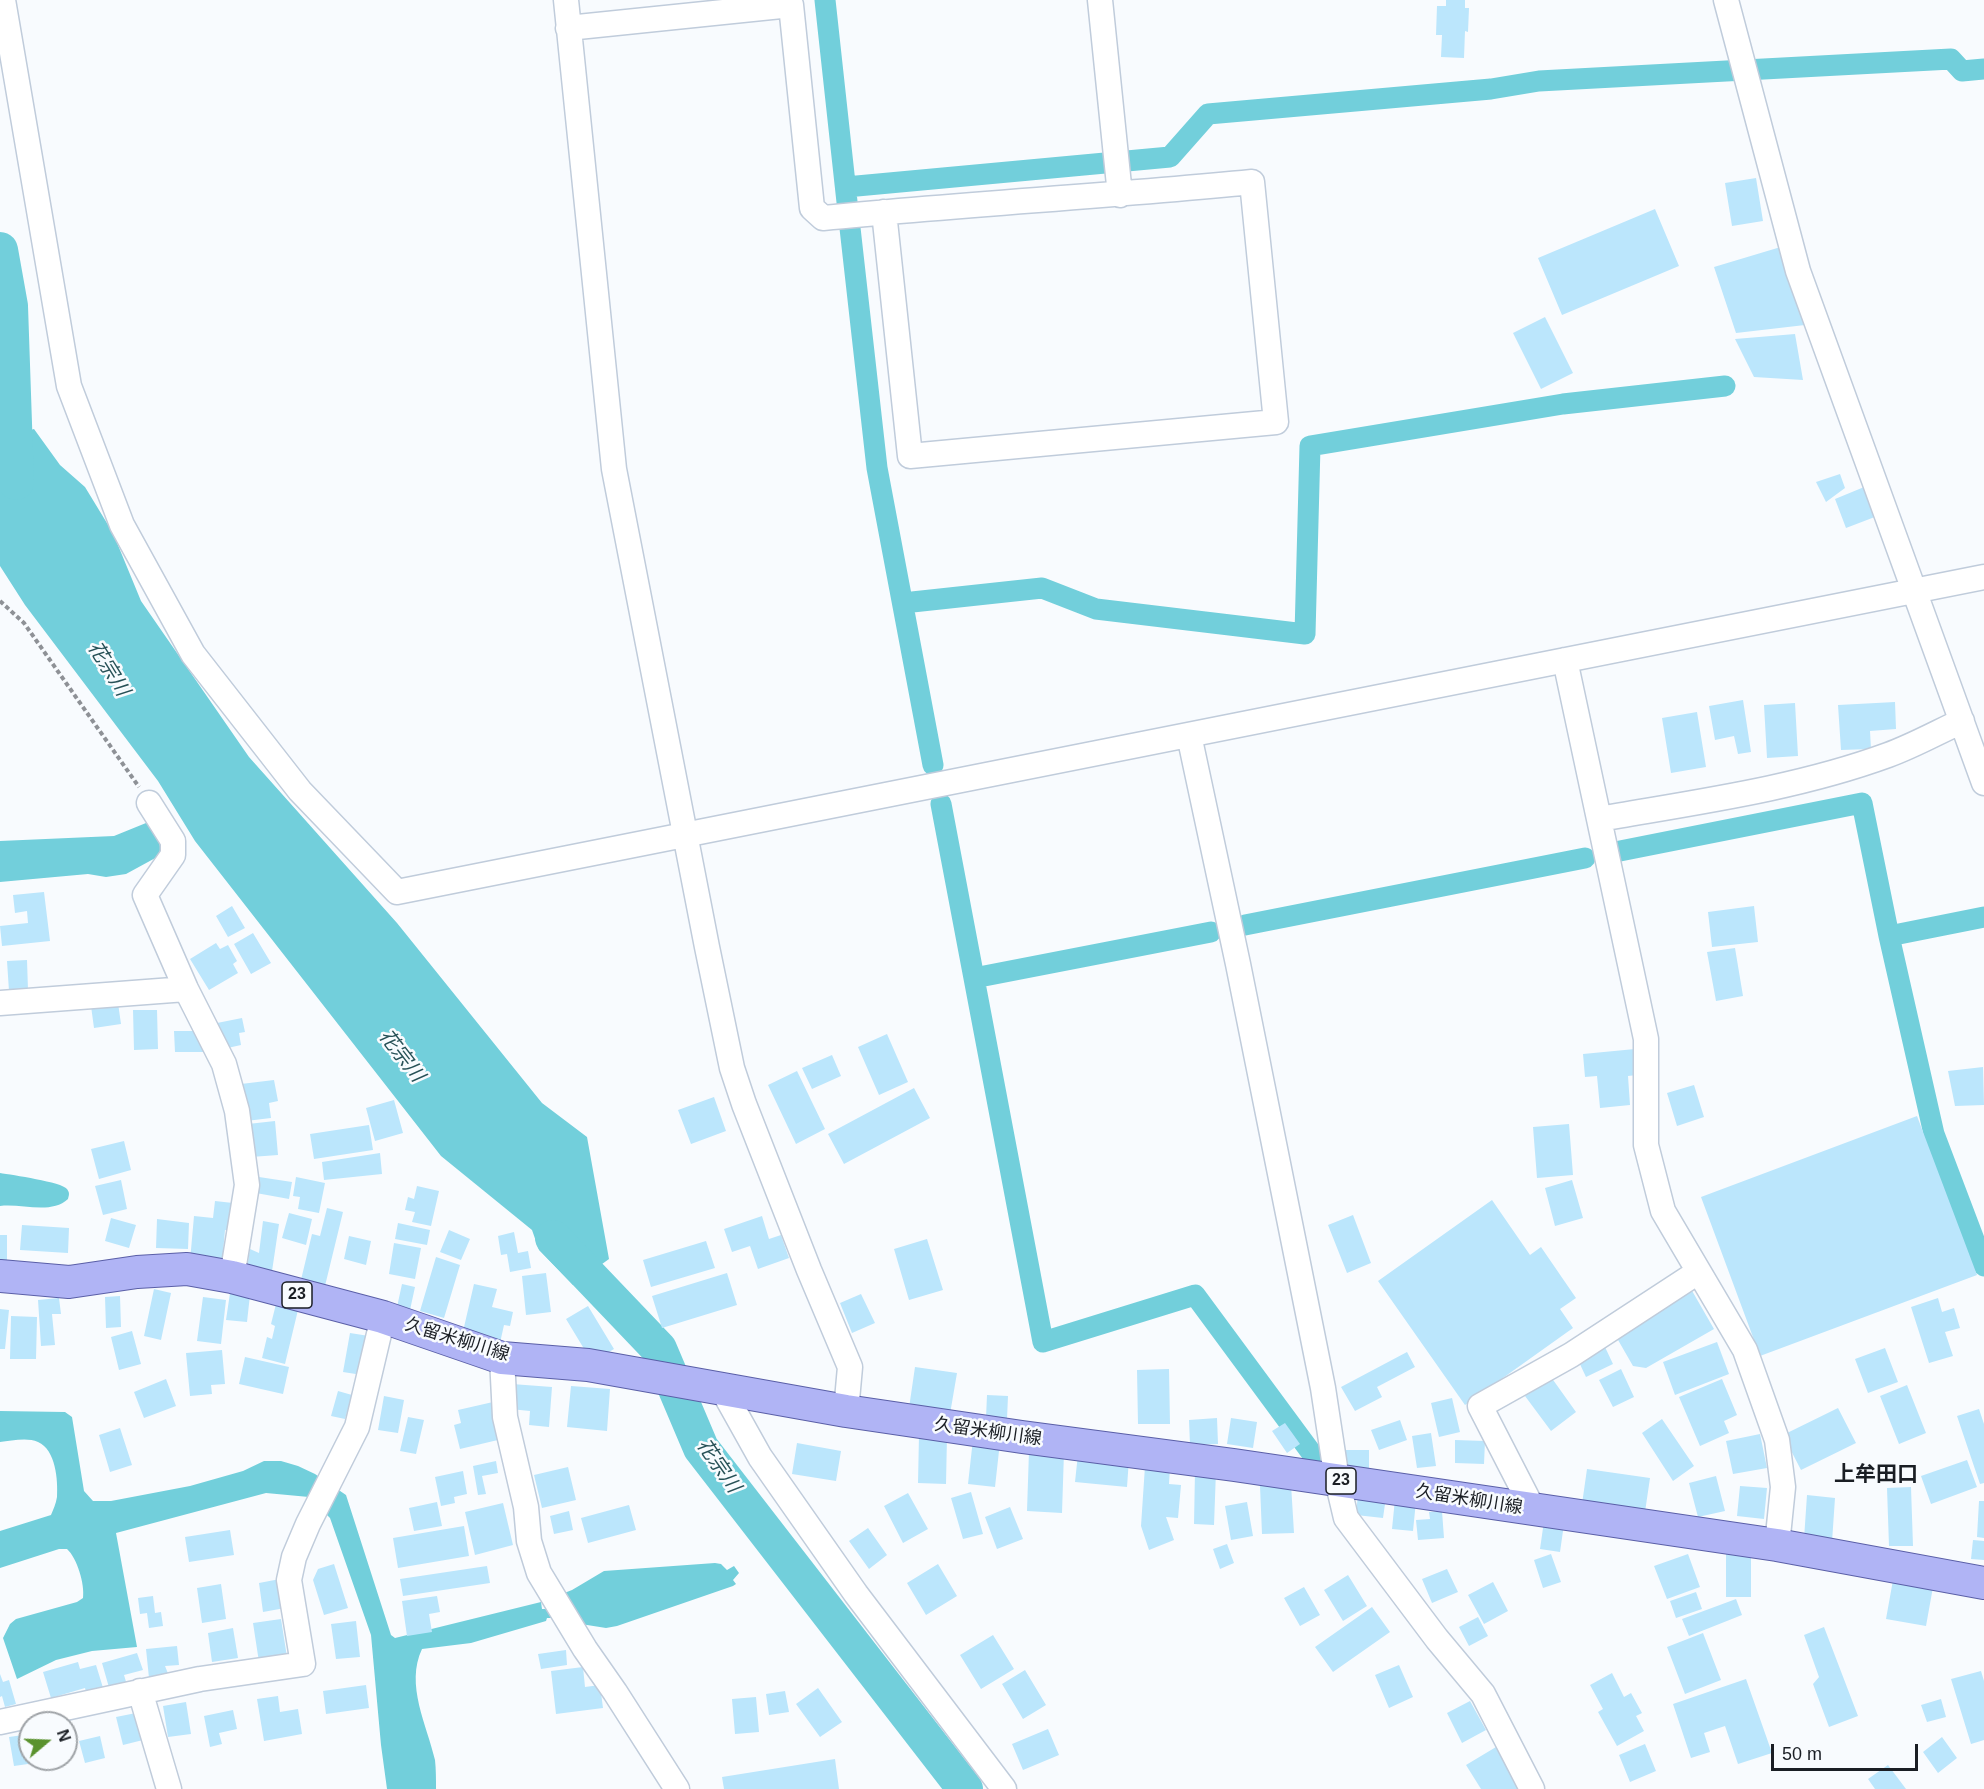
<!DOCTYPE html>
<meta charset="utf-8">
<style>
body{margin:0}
#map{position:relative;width:1984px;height:1789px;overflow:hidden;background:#f8fbfe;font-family:Helvetica,sans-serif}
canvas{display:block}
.north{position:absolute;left:18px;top:1711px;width:60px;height:60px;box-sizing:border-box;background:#f8fbfe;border:2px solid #9fa3a7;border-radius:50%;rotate:71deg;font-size:16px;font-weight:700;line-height:24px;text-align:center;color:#1a1e24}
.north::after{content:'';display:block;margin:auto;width:21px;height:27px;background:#5a922e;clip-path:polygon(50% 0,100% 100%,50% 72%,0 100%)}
.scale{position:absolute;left:1771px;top:1744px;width:147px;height:27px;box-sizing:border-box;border:3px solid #1a1e24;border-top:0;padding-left:8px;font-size:18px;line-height:21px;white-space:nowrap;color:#1a1e24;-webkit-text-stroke:4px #f8fbfe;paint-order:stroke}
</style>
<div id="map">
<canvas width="1984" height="1789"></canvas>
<div class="north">N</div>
<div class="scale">50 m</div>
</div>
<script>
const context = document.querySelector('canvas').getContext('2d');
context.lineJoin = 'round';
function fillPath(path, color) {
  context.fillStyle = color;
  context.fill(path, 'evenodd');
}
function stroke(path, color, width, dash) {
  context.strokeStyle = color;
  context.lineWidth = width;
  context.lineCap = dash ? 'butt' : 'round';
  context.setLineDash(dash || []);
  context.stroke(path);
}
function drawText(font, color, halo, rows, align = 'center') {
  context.font = font + ' Helvetica,"Noto Sans JP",sans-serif';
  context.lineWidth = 5;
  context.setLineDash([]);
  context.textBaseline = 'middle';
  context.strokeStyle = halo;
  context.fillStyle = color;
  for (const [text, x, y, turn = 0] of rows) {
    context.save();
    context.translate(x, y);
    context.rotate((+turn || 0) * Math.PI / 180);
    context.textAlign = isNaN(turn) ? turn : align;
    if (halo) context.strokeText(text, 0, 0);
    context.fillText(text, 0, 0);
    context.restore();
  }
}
fillPath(new Path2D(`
 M34 429 60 465 85 487 113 533 141 601 249 757 397 923 542 1103 587 1137 609 1259 573 1285 539 1250 532 1230 441 1156 195 841 158 781 25 605 0 566V480L7 477 5 437Z
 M146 823C156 831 163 843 159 856L126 874 106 877 88 874 0 882V841L114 836Z
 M0 1173C12 1175 62 1182 67 1189 70 1193 69 1195 68 1199 51 1215 21 1203 0 1206Z
 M0 1411 65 1412 72 1417 84 1491 93 1501H111L190 1486 243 1471 264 1461H281L298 1466 315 1474 346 1495 391 1635 395 1638 541 1602 542 1609H547L554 1597 572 1590 604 1571 715 1563 721 1564 727 1570 734 1566 739 1573 733 1580 736 1584 733 1586 617 1626 606 1628 562 1621 556 1618H547L546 1621 471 1643 422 1649C405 1685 427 1725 435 1760 436 1769 436 1780 436 1789H387L381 1745 371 1635 330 1518 309 1497 266 1493 116 1533 137 1647 92 1651 56 1660 17 1679 3 1638 10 1624 16 1619 77 1602 83 1598C85 1584 77 1558 67 1549H59L0 1568V1531L51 1515C53 1510 56 1504 57 1497 58 1480 56 1450 38 1442 27 1437 11 1441 0 1442Z`), '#72cfdb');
stroke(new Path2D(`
 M825 0 848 211
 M846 187 1170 157 1208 114 1491 89 1539 81 1951 59 1962 71 1984 69
 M850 228 877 468 933 765
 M903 603 1042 588 1096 609 1305 634 1310 446 1563 404 1725 386
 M941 804 1043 1342 1195 1295 1316 1459
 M1620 851 1862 803 1889 936 1984 917
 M1245 925 1585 858
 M1889 936 1934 1134 1984 1266
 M974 978 1211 932`), '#72cfdb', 21);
stroke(new Path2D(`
 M0 250 10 306 16 482
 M553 1238 659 1349 701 1448 965 1789`), '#72cfdb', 36);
fillPath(new Path2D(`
 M1446 0H1465V8H1469L1468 32 1465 31 1464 58 1441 57 1442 35H1436L1437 6H1446Z
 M1756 178 1763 221 1732 226 1725 183Z
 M1655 209 1679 266 1562 315 1538 258Z
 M1784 246 1805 325 1736 333 1714 267Z
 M1545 317 1573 373 1541 389 1513 333Z
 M1795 334 1803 380 1754 377 1735 339Z
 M1840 474 1845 488 1826 502 1816 482Z
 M1869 485 1880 515 1846 528 1835 499Z
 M1743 700 1751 752 1738 754 1734 736 1715 740 1709 706Z
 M1895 702 1896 729 1870 731 1871 749 1841 750 1838 705Z
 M1795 703 1798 756 1767 758 1764 705Z
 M1697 712 1706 767 1671 773 1662 718Z
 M44 892 50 941 2 946 0 926 28 923 27 911 15 913 13 895Z
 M232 906 245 928 228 937 216 916Z
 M1754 906 1758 942 1712 947 1708 912Z
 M253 933 271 963 251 974 234 944Z
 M216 943 220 949 228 945 237 961 233 964 238 973 209 990 190 959Z
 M1735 948 1743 996 1716 1001 1707 952Z
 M27 960 28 990 9 991 7 961Z
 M118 1003 121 1024 94 1028 91 1006Z
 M133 1010H157L158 1049 134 1050Z
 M242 1018 245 1032 239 1033 241 1045 223 1049 217 1023Z
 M174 1031H204V1052H175Z
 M887 1034 908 1082 879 1095 858 1047Z
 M1635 1049 1637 1075 1628 1076 1630 1105 1600 1108 1597 1076 1585 1077 1583 1054Z
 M832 1055 841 1076 812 1089 802 1068Z
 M1983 1067 1984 1105 1955 1106 1948 1071Z
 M797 1071 825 1129 796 1144 768 1085Z
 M274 1080 278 1101 269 1103 271 1118 246 1121 241 1084Z
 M1694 1085 1704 1117 1677 1126 1667 1093Z
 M914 1088 930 1118 844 1164 828 1134Z
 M714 1097 726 1131 691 1144 678 1110Z
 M394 1100 403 1133 375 1141 366 1108Z
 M1917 1116 1977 1275 1760 1356 1701 1197Z
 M275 1121 278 1155 251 1157 248 1124Z
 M1569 1124 1573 1175 1537 1178 1533 1127Z
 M369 1125 373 1150 314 1159 310 1134Z
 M124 1141 131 1170 99 1179 91 1149Z
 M380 1153 382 1174 324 1180 322 1162Z
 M259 1177 292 1182 289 1199 256 1193Z
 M296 1177 325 1183 319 1213 298 1209 300 1197 293 1196Z
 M121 1180 127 1209 103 1215 95 1186Z
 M1572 1180 1583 1218 1555 1226 1545 1188Z
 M417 1186 439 1191 431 1226 412 1222 415 1212 405 1210 408 1197 414 1199Z
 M1492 1200 1530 1255 1541 1247 1576 1298 1560 1309 1573 1328 1465 1405 1378 1281Z
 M215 1201 233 1203 230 1231 225 1230 222 1264 190 1261 194 1216 213 1218Z
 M327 1208 343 1212 324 1290 300 1284 312 1234 320 1236Z
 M289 1213 312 1219 306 1245 282 1238Z
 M1353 1215 1371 1263 1347 1273 1328 1225Z
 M762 1216 769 1239 781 1235 789 1258 758 1269 750 1246 732 1252 724 1229Z
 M111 1218 136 1225 129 1248 105 1241Z
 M157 1219 189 1223 188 1249 156 1248Z
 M263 1221 279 1224 271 1278 246 1274 250 1249 259 1253Z
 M398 1223 430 1230 427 1245 395 1239Z
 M22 1225 69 1228 68 1253 20 1250Z
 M449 1230 470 1239 461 1260 440 1252Z
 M514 1232 518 1253 528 1251 531 1268 510 1272 507 1254 501 1255 498 1236Z
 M0 1235H7V1265H0Z
 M349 1236 371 1241 366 1265 344 1259Z
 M927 1239 943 1290 909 1300 894 1249Z
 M706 1241 715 1268 651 1287 643 1260Z
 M394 1243 421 1248 415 1279 389 1274Z
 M436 1257 460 1265 444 1318 420 1311Z
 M546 1273 551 1312 526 1315 522 1276Z
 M727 1273 737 1305 662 1328 652 1296Z
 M402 1284 415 1287 410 1310 397 1307Z
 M474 1284 497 1289 492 1307 513 1312 510 1326 504 1325 500 1343 461 1340Z
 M154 1289 171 1293 161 1340 144 1336Z
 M1691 1289 1714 1329 1646 1368 1633 1366 1614 1333Z
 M230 1293 250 1295 247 1322 226 1320Z
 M861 1294 875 1323 852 1333 840 1303Z
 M120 1296 121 1327 106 1328 105 1297Z
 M203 1297 226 1300 221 1344 197 1341Z
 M59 1298 61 1314H52L55 1345 41 1346 38 1300Z
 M1938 1298 1942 1312 1954 1308 1960 1328 1945 1332 1953 1356 1929 1363 1911 1307Z
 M276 1304 298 1310 285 1364 262 1358 267 1337 272 1339 275 1326 271 1324Z
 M588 1306 614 1349 592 1362 566 1319Z
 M0 1309 9 1310 5 1349H0Z
 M11 1316 37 1317 36 1359H10Z
 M132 1331 141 1364 119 1370 111 1337Z
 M350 1333 369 1336 362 1375 343 1372Z
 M1717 1342 1729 1374 1675 1395 1663 1362Z
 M1605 1347 1613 1364 1586 1377 1578 1360Z
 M1885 1348 1898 1382 1868 1393 1855 1359Z
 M222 1350 225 1384 211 1385 212 1394 190 1396 186 1353Z
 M1407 1352 1415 1367 1377 1387 1382 1397 1355 1411 1341 1387Z
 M245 1357 289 1367 283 1394 239 1384Z
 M915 1367 957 1373 950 1414 909 1408Z
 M1169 1369 1170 1424H1138L1137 1370Z
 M1621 1369 1634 1397 1613 1407 1599 1380Z
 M1551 1377 1576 1412 1551 1431 1525 1396Z
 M166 1379 176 1406 144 1418 134 1392Z
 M1722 1379 1737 1415 1724 1421 1729 1433 1700 1446 1679 1397Z
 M512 1384 552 1387 549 1427 529 1425 530 1411 510 1409Z
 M1907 1385 1926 1433 1899 1444 1880 1396Z
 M571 1386 610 1389 607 1431 567 1427Z
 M338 1391 352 1395 345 1419 331 1416Z
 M987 1395 1008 1396 1007 1419 986 1418Z
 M384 1396 404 1400 398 1433 378 1430Z
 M1452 1398 1460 1432 1439 1437 1431 1403Z
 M493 1402 502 1439 460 1449 454 1425 461 1423 458 1410Z
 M1838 1408 1856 1443 1801 1470 1783 1435Z
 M1979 1409 1984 1424V1483L1980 1484 1957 1416Z
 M408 1417 424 1420 416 1454 400 1451Z
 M1217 1418 1218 1444 1190 1445 1189 1420Z
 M1231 1418 1257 1422 1253 1448 1227 1444Z
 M1662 1419 1694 1466 1673 1481 1642 1433Z
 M1400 1420 1407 1440 1379 1450 1371 1430Z
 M1285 1423 1300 1444 1287 1453 1272 1431Z
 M120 1428 132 1465 110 1472 99 1435Z
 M1431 1433 1436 1466 1417 1468 1412 1436Z
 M1760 1434 1767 1468 1733 1474 1726 1441Z
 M919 1435 947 1436 946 1484 918 1483Z
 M973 1439 1000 1442 995 1487 968 1484Z
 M1455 1440 1485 1441 1484 1464 1455 1463Z
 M797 1443 841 1451 836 1481 792 1474Z
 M1344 1450H1369V1471H1344Z
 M1029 1451 1064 1452 1062 1513 1027 1511Z
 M1078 1454 1129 1459 1127 1487 1075 1482Z
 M1967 1460 1977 1487 1931 1504 1921 1476Z
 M496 1461 498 1473 482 1476 486 1494 478 1495 473 1466Z
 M1145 1466 1170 1467 1169 1484 1181 1485 1178 1518 1166 1517 1174 1540 1149 1550 1141 1526Z
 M568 1467 576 1500 542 1508 534 1475Z
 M1587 1469 1650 1478 1645 1512 1582 1504Z
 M463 1471 467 1494 454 1497 455 1503 441 1506 435 1477Z
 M1195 1471H1216L1214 1525 1194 1524Z
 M1716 1476 1725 1511 1698 1517 1689 1483Z
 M1291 1484 1294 1533 1262 1534 1260 1486Z
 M1740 1486 1767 1488 1764 1519 1737 1516Z
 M1911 1487 1913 1546H1889L1887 1488Z
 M971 1492 983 1534 963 1539 951 1498Z
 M908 1493 928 1529 903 1543 884 1506Z
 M1358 1494 1386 1497 1383 1518 1356 1515Z
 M1807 1495 1835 1498 1832 1542 1804 1539Z
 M1395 1499 1416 1501 1413 1531 1392 1529Z
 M1979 1501H1984V1538L1977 1537Z
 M437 1502 442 1526 414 1531 409 1508Z
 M1247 1502 1253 1536 1231 1540 1225 1506Z
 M503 1503 513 1545 475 1555 465 1512Z
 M629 1505 636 1530 588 1543 581 1518Z
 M1010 1507 1023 1539 997 1549 985 1517Z
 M569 1511 573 1530 554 1534 550 1516Z
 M1442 1511 1444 1538 1418 1540 1416 1520 1430 1519 1429 1512Z
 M1544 1521 1564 1524 1560 1552 1540 1549Z
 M464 1526 469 1556 398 1568 393 1538Z
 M868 1528 887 1555 869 1569 849 1541Z
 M230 1530 234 1555 189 1562 185 1537Z
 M1973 1540 1984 1541V1560L1971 1559Z
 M1227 1544 1234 1563 1220 1569 1213 1549Z
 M1726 1549H1751V1597H1726Z
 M1551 1554 1561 1582 1543 1588 1534 1560Z
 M1688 1554 1700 1587 1667 1599 1654 1566Z
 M334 1564 348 1608 324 1615 313 1580 318 1569Z
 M938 1564 957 1596 926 1615 907 1583Z
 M487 1566 490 1583 403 1596 400 1579Z
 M1447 1569 1458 1592 1432 1603 1422 1579Z
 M1348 1575 1367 1606 1343 1621 1324 1590Z
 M280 1579 285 1608 263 1612 259 1583Z
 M1893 1580 1933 1587 1926 1626 1886 1619Z
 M1493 1582 1508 1611 1484 1624 1468 1595Z
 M221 1584 226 1619 202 1623 197 1588Z
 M1304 1587 1320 1615 1300 1626 1284 1598Z
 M1696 1592 1702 1609 1676 1618 1670 1601Z
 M153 1596 155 1613 161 1612 163 1626 149 1628 147 1613 140 1614 138 1598Z
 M437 1596 440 1612 429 1614 432 1632 407 1636 402 1601Z
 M1736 1599 1742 1615 1689 1636 1682 1619Z
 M1372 1607 1390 1632 1333 1672 1315 1647Z
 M1478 1617 1488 1636 1469 1646 1459 1627Z
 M281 1619 287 1657 259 1662 253 1623Z
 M356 1621 360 1657 336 1659 331 1624Z
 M1824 1627 1858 1716 1829 1727 1813 1684 1819 1677 1804 1635Z
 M233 1628 238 1658 212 1662 208 1633Z
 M1703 1633 1721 1680 1685 1694 1667 1647Z
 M993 1635 1014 1669 981 1689 960 1655Z
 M177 1646 179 1665 165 1666 169 1676 149 1678 146 1649Z
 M566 1650 567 1665 541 1669 538 1654Z
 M137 1653 143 1670 124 1675 127 1685 110 1691 102 1663Z
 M78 1662 80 1669 96 1665 104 1691 87 1696 85 1688 51 1698 43 1672Z
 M1399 1665 1413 1697 1389 1708 1375 1675Z
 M583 1667 585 1687 600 1685 603 1708 556 1714 551 1671Z
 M1025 1670 1046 1705 1023 1719 1002 1684Z
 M1981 1671 1984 1681V1740L1971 1744 1951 1679Z
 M1612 1673 1624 1697 1631 1693 1642 1713 1636 1716 1644 1731 1617 1746 1598 1712 1603 1709 1590 1685Z
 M0 1674 3 1682 9 1680 16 1704 5 1707 2 1696 0 1697Z
 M1746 1679 1772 1753 1738 1764 1725 1726 1704 1733 1710 1752 1691 1758 1673 1704Z
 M366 1685 369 1708 326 1714 323 1691Z
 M818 1688 842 1722 820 1737 796 1704Z
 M785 1691 789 1712 769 1715 766 1694Z
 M278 1696 280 1712 298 1709 302 1734 264 1741 257 1699Z
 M756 1697 759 1732 735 1734 732 1699Z
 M1941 1699 1946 1717 1927 1722 1921 1705Z
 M1470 1701 1486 1730 1462 1743 1447 1713Z
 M186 1702 191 1734 168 1737 163 1706Z
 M233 1710 237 1729 219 1733 222 1744 210 1747 204 1716Z
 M136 1713 143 1740 123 1745 116 1717Z
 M1048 1729 1059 1755 1023 1770 1012 1744Z
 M30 1734V1759H34L35 1763 14 1766 9 1737Z
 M100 1736 105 1758 85 1763 79 1741Z
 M1942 1737 1957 1758 1938 1773 1923 1752Z
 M1645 1744 1656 1771 1630 1782 1619 1755Z
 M1496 1747 1521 1787 1517 1789H1481L1466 1765Z
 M835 1759 839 1789H724L722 1777Z
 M1888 1765 1906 1789H1875L1868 1779Z`), '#bbe6fc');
const minor = new Path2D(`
 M3 0 69 386 122 525 193 654 300 791 397 892 1984 577
 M566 0 614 469 707 947 732 1068 744 1104 809 1270 850 1367 846 1411
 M1100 0 1120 195
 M1726 0 1798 271 1984 783
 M568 28 791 5 812 208 823 218C966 204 1109 196 1252 182L1276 422 910 456 884 212
 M1565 660 1646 1039V1145L1663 1211 1745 1350 1777 1440 1783 1487 1777 1545
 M1189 735 1238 964 1323 1388 1337 1480 1346 1518 1437 1639 1483 1694 1532 1789
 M149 803 173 841V855L145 895 186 989 224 1064 237 1111 247 1185 232 1277
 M1599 819C1696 802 1795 789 1888 755 1913 746 1938 732 1962 721
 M0 1003 186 989
 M502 1358 505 1417 526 1507 529 1541 539 1573 585 1649 615 1692 677 1789
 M722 1389 760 1457 856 1594 1004 1789
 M1533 1509 1480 1406 1571 1355 1698 1272
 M140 1691 169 1789
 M0 1722 200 1679 303 1664 289 1580 294 1557 308 1524 357 1427 383 1317`);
const major = new Path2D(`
 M0 1276 69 1282 137 1272 187 1269 232 1277 383 1317 502 1358 588 1365 846 1411 1022 1437 1234 1465 1777 1545 1984 1583`);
stroke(minor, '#c0ccdb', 27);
stroke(major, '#5a5fa7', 34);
stroke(new Path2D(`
 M0 601 24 623 139 787`), '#8e9196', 4, [4.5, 3]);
stroke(minor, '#fff', 24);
stroke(major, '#b0b4f5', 32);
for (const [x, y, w] of [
 [297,1295,30],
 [1341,1481,30]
]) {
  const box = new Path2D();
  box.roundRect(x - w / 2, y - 13, w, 26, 4.5);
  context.fillStyle = '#f8fbfe';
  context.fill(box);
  stroke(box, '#1a1e24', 1.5);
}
drawText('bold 16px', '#1a1e24', null, [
 ["23",297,1295],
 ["23",1341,1481]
]);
drawText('18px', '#1a1e24', '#f8fbfe', [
 ["久留米柳川線",457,1340,17],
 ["久留米柳川線",988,1432,8],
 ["久留米柳川線",1469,1500,9]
]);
drawText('italic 20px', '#275157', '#f8fbfe', [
 ["花宗川",108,669,58],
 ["花宗川",401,1056,52],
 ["花宗川",718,1466,55]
]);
drawText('bold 21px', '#1a1e24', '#f8fbfe', [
 ["上牟田口",1876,1475]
]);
</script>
